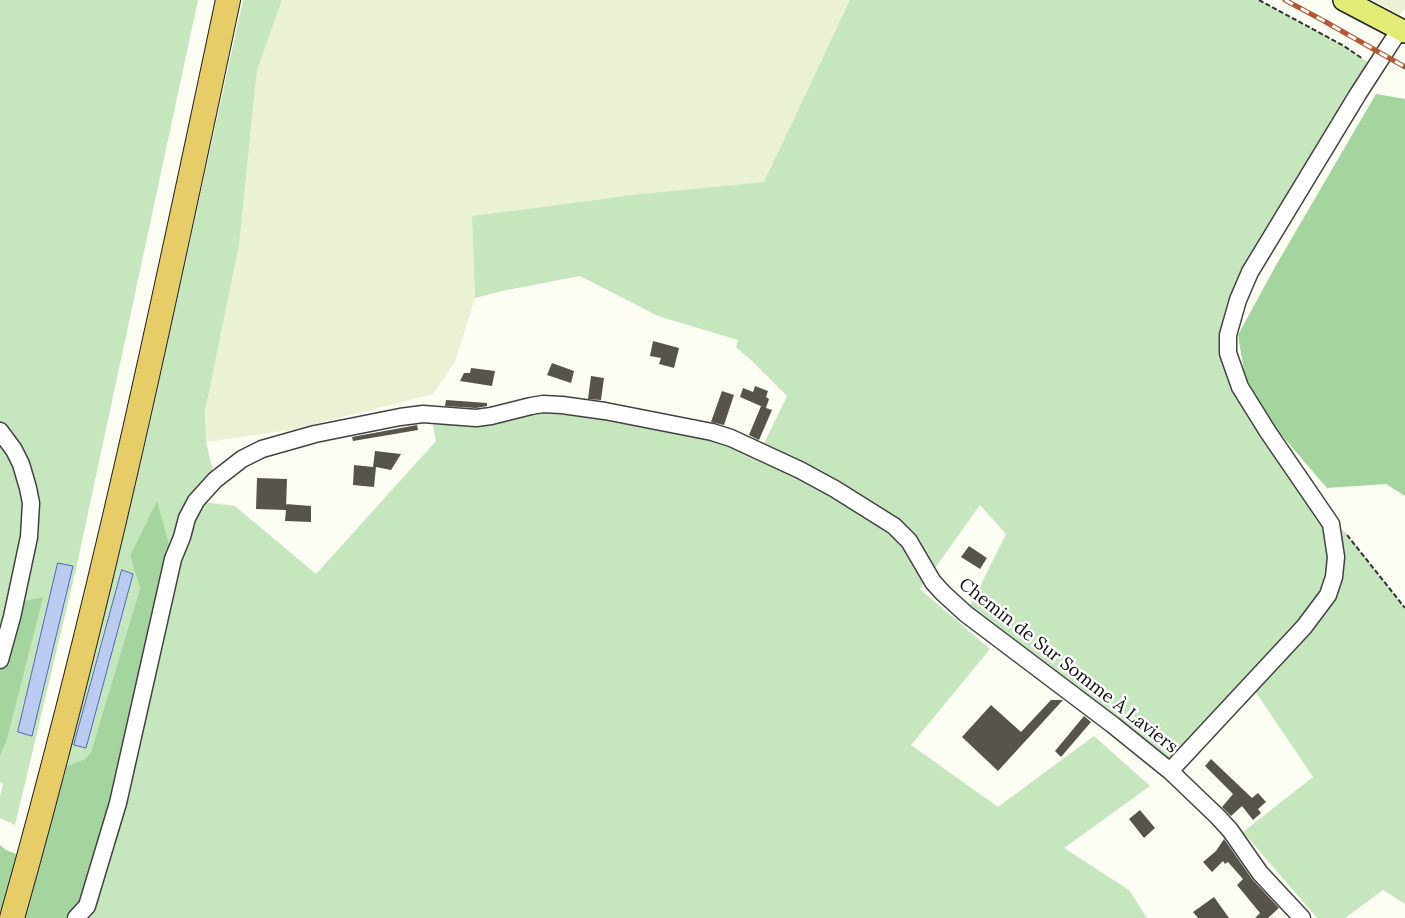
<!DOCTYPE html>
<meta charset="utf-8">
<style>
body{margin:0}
canvas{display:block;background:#fcfef3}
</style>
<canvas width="1405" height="918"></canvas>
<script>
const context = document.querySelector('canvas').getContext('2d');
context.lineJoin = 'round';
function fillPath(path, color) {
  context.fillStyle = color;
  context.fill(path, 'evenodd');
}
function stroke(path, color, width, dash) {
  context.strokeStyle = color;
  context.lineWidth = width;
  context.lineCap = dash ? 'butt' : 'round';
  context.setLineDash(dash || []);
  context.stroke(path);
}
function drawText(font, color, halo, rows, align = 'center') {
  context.font = font + ' Lora,serif';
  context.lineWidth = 5;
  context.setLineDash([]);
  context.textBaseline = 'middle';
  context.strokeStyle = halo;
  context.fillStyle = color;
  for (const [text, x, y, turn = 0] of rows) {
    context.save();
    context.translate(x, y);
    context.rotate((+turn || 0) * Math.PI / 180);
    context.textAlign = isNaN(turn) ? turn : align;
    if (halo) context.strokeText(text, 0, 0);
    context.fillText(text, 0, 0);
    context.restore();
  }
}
fillPath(new Path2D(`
 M282 0H850L764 182 640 194 472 216 475 298 455 362 433 394 296 429 206 442 205 411 243 206 257 70Z
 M1372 0H1405V8L1400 15Z`), '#ebf2d4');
fillPath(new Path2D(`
 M0 0H198L76 569 15 825 0 818V797L3 783 0 782V756L7 740 42 597 0 660Z
 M243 0H282L257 70 239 245 205 411 206 442 215 480 196 501 235 506 316 574 436 441 431 415 531 406 605 411 760 452 787 396 752 361 736 347 738 340 658 316 580 276 502 291 475 298 472 216 640 194 764 182 850 0H1259L1344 46 1375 67 1261 253 1228 353 1331 524 1344 531 1405 608V904L1383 890 1345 918H1317L1243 832 1313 777 1251 685 1170 771 966 614 1006 534 980 505 920 589 990 649 911 745 998 807 1094 736 1150 786 1064 848 1129 890 1147 918H84L173 559 130 556 140 588 91 752 85 759 67 766 147 437Z`), '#c6e6be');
fillPath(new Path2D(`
 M1376 94 1405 99V496L1386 484 1327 488 1278 431 1245 377 1238 335 1275 267Z
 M157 501 173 559 135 729 76 918H0V845L6 850 39 863 67 766 85 759 91 752 140 588 130 556Z
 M43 597 7 740 0 756V660L15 603Z`), '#a5d59f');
const water = new Path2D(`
 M58 563 73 566 32 736 18 732Z
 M122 570 133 574 86 748 74 745Z`);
fillPath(water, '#bbcbf1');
stroke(water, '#4969c2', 1);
fillPath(new Path2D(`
 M653 341 679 348 674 368 659 364 661 358 650 356Z
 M552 363 574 371 571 383 547 375Z
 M471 368 495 371 492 386 460 381 464 373H470Z
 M591 376 604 378 601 400 588 399Z
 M755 386 768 391 766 397 769 399 766 408 772 410 759 440 749 435 761 406 763 407 740 397 743 388 753 392Z
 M722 391 734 395 724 425 711 422Z
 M446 400 487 403V406L476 408 445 406Z
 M417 425 418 430 353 441 352 437Z
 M375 451 401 454 391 470 376 467 374 487 353 485 354 465 373 467Z
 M257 478 287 479 286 508V504L311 506V522L285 521 286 510 256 509Z
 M969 546 987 558 980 569 961 557Z
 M1051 700H1063L998 771 962 737 991 705 1021 732Z
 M1084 716 1091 722 1061 757 1055 751Z
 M1211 759 1252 798 1258 793 1266 802 1258 809 1261 813 1253 820 1242 806 1231 816 1222 807 1233 794 1205 766Z
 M1140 810 1155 828 1144 838 1129 819Z
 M1224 839 1252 879 1279 908 1268 918H1255L1260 913 1237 885 1243 879 1228 862 1225 864 1223 861 1212 872 1203 862 1216 851Z
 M1214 897 1229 918H1198L1193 912Z`), '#57544c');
const minor = new Path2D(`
 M0 431 14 450 21 464 28 488 31 503 29 537 12 617 0 660
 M1170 771 1304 627 1328 595 1334 577 1336 557 1331 524 1268 432 1240 387 1228 353V335L1238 300 1250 272 1358 94 1400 29
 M76 918 87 906 118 803 173 559 182 537 187 518 196 501 215 480 242 459 262 449 315 434 400 417 423 414 476 418 491 416 531 406 543 404 562 405 605 411 712 432 731 438 800 470 835 489 894 526 909 541 933 582 943 593 966 614 1113 725 1170 771 1217 816 1230 830 1260 873 1302 918`);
const major = new Path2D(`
 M1344 0 1405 32`);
const highway = new Path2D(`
 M12 918C98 615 163 308 228 0`);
stroke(minor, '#424242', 19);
stroke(major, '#202020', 24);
stroke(highway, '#202020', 26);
stroke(new Path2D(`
 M1259 0 1344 46 1363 59
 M1347 535 1405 608`), '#313131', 2, [5, 2.5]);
stroke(minor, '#fff', 16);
stroke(major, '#e2ec74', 21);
stroke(highway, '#e7cd67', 24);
const rail = new Path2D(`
 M1285 0 1324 21 1405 67`);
stroke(rail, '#b45833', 5);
stroke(rail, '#fff', 3, [9]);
drawText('18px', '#0f0f0f', '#fff', [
 ["Chemin de Sur Somme À Laviers",1068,666,38]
]);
</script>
